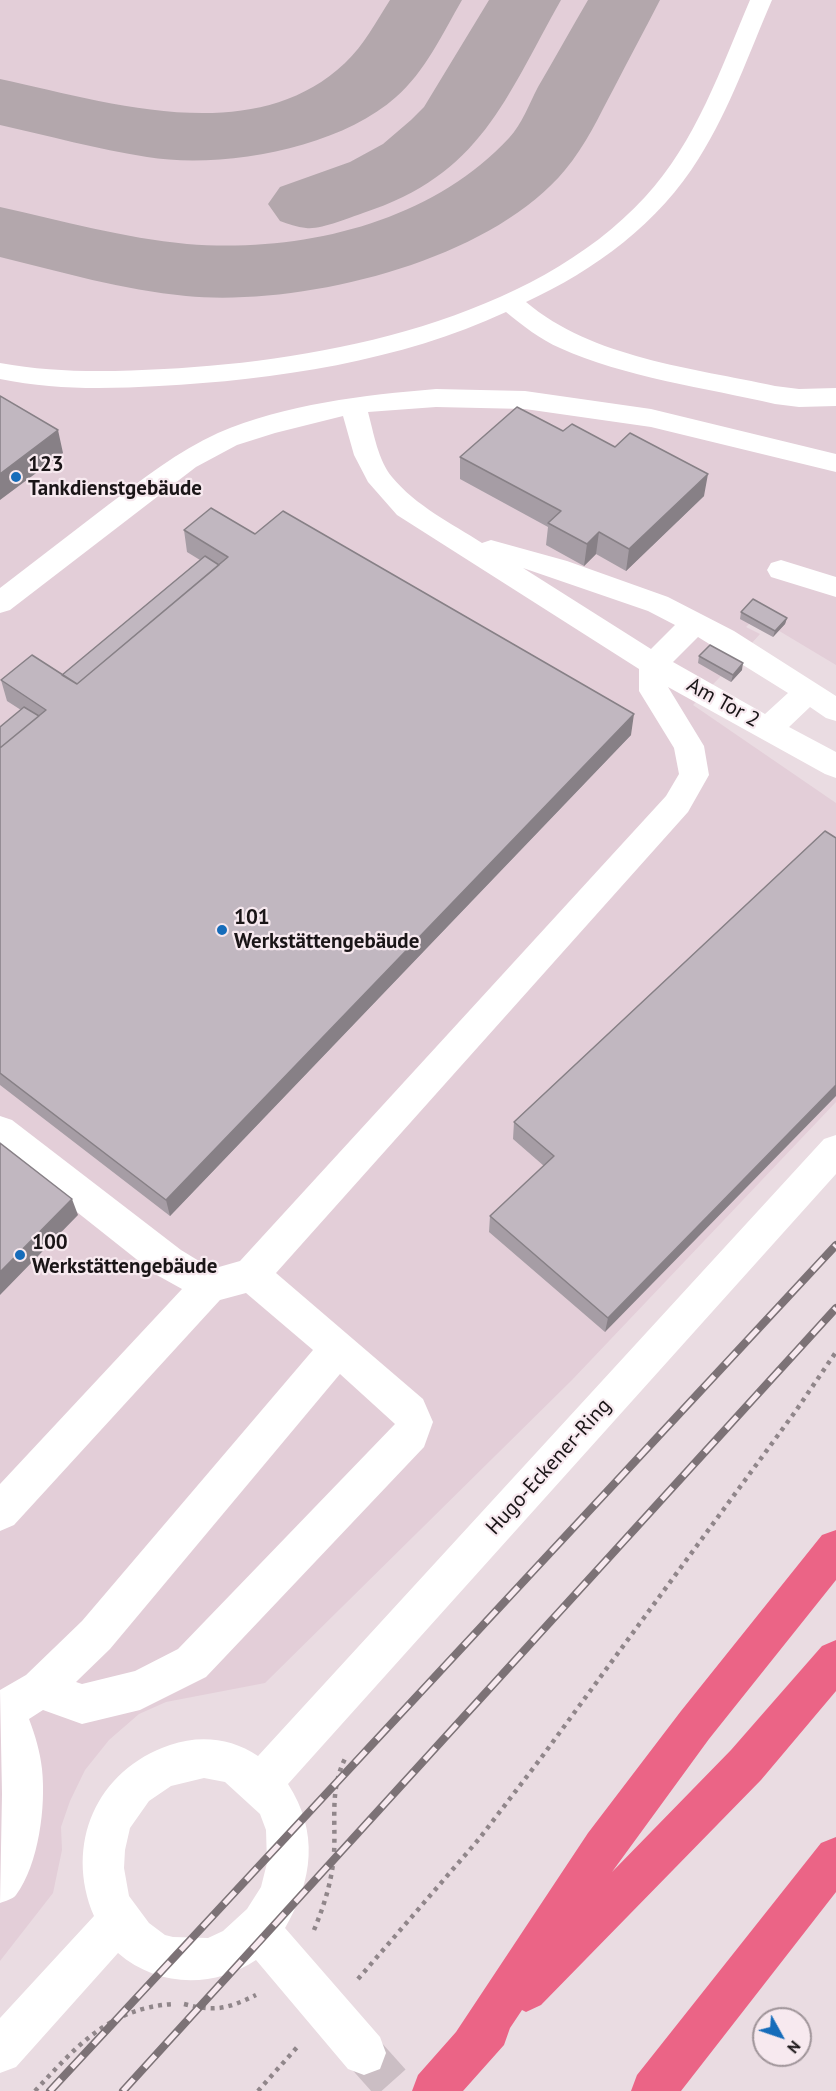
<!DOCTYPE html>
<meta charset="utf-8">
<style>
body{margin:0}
#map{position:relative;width:836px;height:2091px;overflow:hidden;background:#eadce2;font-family:"PT Sans",sans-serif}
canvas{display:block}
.north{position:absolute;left:752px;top:2007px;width:60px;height:60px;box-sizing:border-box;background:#f7e9ef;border:2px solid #9f9499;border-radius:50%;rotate:130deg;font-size:16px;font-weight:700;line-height:24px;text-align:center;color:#1a1517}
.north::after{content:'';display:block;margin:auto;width:21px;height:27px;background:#156cba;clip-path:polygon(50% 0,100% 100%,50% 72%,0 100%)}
</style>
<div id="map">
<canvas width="836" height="2091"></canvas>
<div class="north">N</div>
</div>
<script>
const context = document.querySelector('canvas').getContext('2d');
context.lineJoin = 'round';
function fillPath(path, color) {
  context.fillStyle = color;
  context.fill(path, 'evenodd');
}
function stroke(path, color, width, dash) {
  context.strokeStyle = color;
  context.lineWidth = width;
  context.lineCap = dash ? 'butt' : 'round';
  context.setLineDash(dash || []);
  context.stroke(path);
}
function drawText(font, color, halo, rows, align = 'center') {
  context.font = font + ' "PT Sans",sans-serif';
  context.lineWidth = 4.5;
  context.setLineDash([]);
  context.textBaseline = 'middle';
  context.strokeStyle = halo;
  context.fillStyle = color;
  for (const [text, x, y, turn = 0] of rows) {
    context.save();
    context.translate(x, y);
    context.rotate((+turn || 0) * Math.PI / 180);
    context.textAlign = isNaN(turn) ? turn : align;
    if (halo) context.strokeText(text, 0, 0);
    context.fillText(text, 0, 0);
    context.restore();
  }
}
fillPath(new Path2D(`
 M0 0H836V665L756 617 746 627 760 634 732 665 742 670 731 682 721 676 693 705 836 803V1102L572 1380 265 1683 166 1702 139 1714 109 1740 85 1770 70 1801 61 1827 62 1850 53 1893 0 1961Z`), '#e3ced8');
fillPath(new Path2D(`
 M390 0H462C443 33 425 72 396 97 338 149 222 169 147 157 97 149 49 136 0 125V79C108 102 253 150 345 63 364 45 376 22 390 0Z
 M489 0H561C505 99 481 175 363 213 349 218 320 230 306 228 297 227 288 224 280 221L268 204 280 187 350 162 383 144 411 120 424 107Z
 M588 0H660C645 29 629 59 614 88 599 116 586 145 565 170 489 262 302 307 186 296 123 290 61 272 0 257V207C62 221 124 238 187 244 300 253 429 224 509 138 522 124 529 104 538 87 555 58 571 29 588 0Z`), '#b3a7ac');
stroke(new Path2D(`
 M364 2053 398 2091`), '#cbbec4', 40, [40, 20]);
stroke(new Path2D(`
 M314 1930C324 1906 332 1881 334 1854 336 1819 329 1787 347 1755
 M358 1979 479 1839 541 1758 795 1412 836 1352
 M184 2004C215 2012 227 2009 256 1995
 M35 2091C76 2047 109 2008 173 2004
 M258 2091 299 2045`), '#90868a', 4.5, [4, 5]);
fillPath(new Path2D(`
 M750 0H772C749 53 730 109 699 158 659 223 595 270 526 302 592 358 693 368 775 386L799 389 836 388V406L799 407 775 404C707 388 623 377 560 348 541 340 522 325 506 312 401 361 275 380 159 386 106 389 53 390 0 379V363C54 373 109 372 164 369 324 361 532 320 645 197 696 142 721 68 750 0Z
 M436 389 525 391 651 409 836 454V472L651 427 525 409 436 407 368 412C374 434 378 460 392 477 416 506 451 523 482 543L491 540 567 561 668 597 734 631 836 696V721L826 718 810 707 789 727 836 752V778L825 774 668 687 704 746 709 775 688 812 276 1273 423 1399 433 1422 424 1447 206 1677 140 1710 82 1724 43 1710 29 1719C35 1735 40 1751 42 1769 46 1806 39 1864 16 1895 13 1899 5 1901 0 1903L2 1794 0 1690 26 1675 82 1621 313 1350 246 1293 220 1300 14 1525 0 1531V1484L182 1289 155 1274 0 1151V1116L12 1120 181 1250 212 1269 240 1261 666 796 679 774 674 748 639 691V669L397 515 368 482 354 455 343 416 275 433 237 445 196 467 10 610 0 613V588C36 560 72 533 108 505 143 479 178 451 218 433 285 404 364 395 436 389ZM523 568 648 611 675 625 651 649ZM698 637 788 693 765 714 673 662ZM340 1374 395 1424 178 1649 135 1671 82 1684 76 1682 110 1649Z
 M781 560 836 577V597L771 577 767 570 771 563Z
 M836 1135V1174L288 1784C319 1832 313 1880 285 1928L380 2037 386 2053 380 2069 364 2075 348 2069 256 1960C213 1989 157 1987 118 1953L16 2067 0 2073V2018L94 1916C64 1845 96 1770 170 1745 200 1735 231 1738 258 1756L824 1139ZM204 1778 225 1782 260 1814 266 1830 267 1863 261 1887 247 1909 223 1931 208 1938 173 1937 165 1935 149 1923 129 1896 124 1868 125 1850 130 1828 149 1801 171 1786Z`), '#fff');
fillPath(new Path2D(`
 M836 1530V1580L709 1739 612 1872 731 1750 822 1646 836 1640V1691L761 1780 541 2005 526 2012 522 2010 510 2028 504 2045 463 2091H412L418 2075 456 2032 588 1833 681 1711 822 1535Z
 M836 1837V1892L681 2091H631L637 2075 821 1843Z`), '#eb6486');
const rail = new Path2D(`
 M50 2091 836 1245
 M123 2091 836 1308`);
stroke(rail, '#7c7276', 8);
stroke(rail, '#f7e9ef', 5, [16]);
fillPath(new Path2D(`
 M563 431 704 496 626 571 596 554 584 566 546 545 548 527 460 479V457Z
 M184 530 255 534 631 735 170 1216 0 1085V727L21 710 7 701 1 680 62 675 200 560 187 552Z
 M741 612 787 618 785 624 773 637 740 619Z
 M699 656 742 670 731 682 698 663Z
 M825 831 605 1332 489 1232 490 1216 544 1166 513 1139 514 1122Z`), '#a69da5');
fillPath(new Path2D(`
 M58 430 63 453 0 500V474Z
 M708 474 704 496 626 571 629 549Z
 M599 532 596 554 584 566 587 544Z
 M787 618 785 624 773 637 775 631Z
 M743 663 742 670 731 682 733 675Z
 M634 714 631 735 170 1216 166 1200Z
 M836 1085V1096L605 1332 608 1318Z
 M72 1199 78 1215 0 1295V1272Z`), '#878086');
const building = new Path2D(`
 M0 396 58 430 0 474Z
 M517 407 563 431 572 424 615 447 630 433 708 474 629 549 599 532 587 544 548 523 561 511 460 457Z
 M211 508 255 534 283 511 634 714 166 1200 0 1073V748L46 710 1 680 32 655 77 684 228 557 184 530Z
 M205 556 219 565 77 684 62 675Z
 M753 599 787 618 775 631 741 612Z
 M710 645 743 663 733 675 699 656Z
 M24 707 39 716 0 748V727Z
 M825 831 836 838V1085L608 1318 490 1216 554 1156 514 1122Z
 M0 1143 72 1199 0 1272Z`);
fillPath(building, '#c1b7c0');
stroke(building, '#878086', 1.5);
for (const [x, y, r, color] of [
 [16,477,6,"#156cba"],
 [222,930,6,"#156cba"],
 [20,1255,6,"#156cba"]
]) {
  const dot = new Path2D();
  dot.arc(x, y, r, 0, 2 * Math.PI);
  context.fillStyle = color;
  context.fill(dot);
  stroke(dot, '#f7e9ef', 2);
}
drawText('bold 21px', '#1a1517', '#f7e9ef', [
 ["123",28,465],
 ["Tankdienstgebäude",28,489],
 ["101",234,918],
 ["Werkstättengebäude",234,942],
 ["100",32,1243],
 ["Werkstättengebäude",32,1267]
], 'left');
drawText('21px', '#1a1517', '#f7e9ef', [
 ["Am Tor 2",723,703,29],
 ["Hugo-Eckener-Ring",549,1467,-48]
]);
</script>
